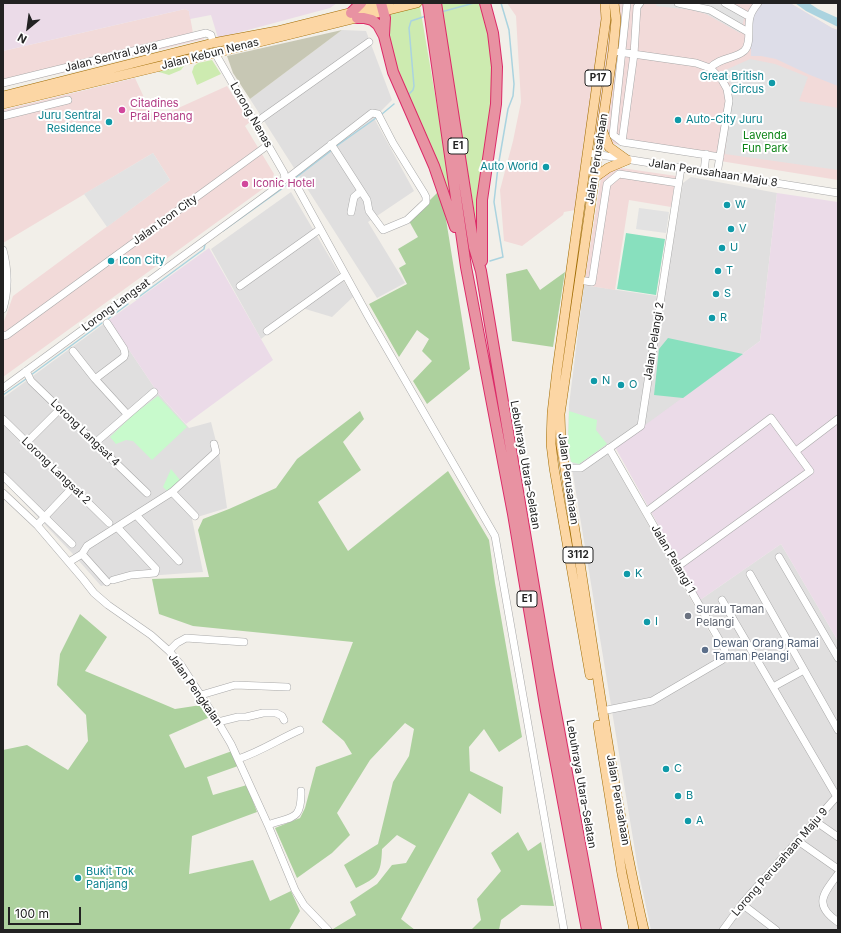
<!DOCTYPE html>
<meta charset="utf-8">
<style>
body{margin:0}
#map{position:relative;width:841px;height:933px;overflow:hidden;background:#f2efe9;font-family:Inter,sans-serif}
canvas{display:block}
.frame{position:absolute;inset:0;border:4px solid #222;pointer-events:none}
.north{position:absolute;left:8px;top:8px;width:40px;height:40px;-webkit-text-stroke:3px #fff;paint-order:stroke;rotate:209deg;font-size:11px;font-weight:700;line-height:16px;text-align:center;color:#222}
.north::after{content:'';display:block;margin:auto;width:14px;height:18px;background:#222;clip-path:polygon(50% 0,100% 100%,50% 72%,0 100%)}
.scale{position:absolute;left:8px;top:907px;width:73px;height:18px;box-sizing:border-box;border:2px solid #222;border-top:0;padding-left:5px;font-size:12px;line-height:14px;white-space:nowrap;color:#222;-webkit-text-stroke:3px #fff;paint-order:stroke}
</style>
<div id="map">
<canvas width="841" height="933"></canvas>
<div class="frame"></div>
<div class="north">N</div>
<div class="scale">100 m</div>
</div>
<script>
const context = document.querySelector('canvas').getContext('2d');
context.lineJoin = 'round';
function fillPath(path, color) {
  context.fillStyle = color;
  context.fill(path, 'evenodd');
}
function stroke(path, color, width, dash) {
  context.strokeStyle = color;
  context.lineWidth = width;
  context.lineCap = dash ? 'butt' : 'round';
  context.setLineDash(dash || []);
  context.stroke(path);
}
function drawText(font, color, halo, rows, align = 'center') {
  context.font = font + ' Inter,sans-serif';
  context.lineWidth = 4;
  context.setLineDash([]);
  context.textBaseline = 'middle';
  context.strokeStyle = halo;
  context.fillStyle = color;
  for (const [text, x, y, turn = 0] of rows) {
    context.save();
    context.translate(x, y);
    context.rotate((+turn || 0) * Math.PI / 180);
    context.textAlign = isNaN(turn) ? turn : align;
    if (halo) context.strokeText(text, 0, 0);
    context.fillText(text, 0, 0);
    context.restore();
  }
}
fillPath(new Path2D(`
 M342 30 366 31 392 100 374 118 414 191 368 222 405 283 377 298 250 99Z
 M691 177 777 193 760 341 608 454 727 663 733 660 700 600 781 544 838 641V930H651L638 869 568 444 569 405 584 285 664 297 683 183Z
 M291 192 353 297 332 317 302 308 261 339 211 249Z
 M109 320 158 393 189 428 211 422 219 453 227 508 194 518 192 519 203 572 132 577 101 586 72 553 3 481V398Z`), '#e0dfdf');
fillPath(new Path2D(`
 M507 3H790L832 28 838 30V180L584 139 575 210 564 212 563 215 522 246 504 241 500 190 513 141 521 102 516 16Z
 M185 9 189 11 193 33 202 31 204 39 3 87V51Z
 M135 78 154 119 227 86 250 122 245 126 274 174 271 183 3 377V324L13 296 170 180 153 153 3 243V110Z
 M615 167 676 176 671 207 629 200 615 290 584 285 601 178Z`), '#f2dad9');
fillPath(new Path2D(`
 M3 3H337L330 8 218 38 211 15 190 19 189 11 185 9 3 51Z
 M777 193 838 202V641L781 544 700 600 615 447 760 341Z
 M209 248 273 360 186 424 158 393 109 320Z`), '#ebdbe8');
fillPath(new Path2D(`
 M342 30 250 99 233 73 227 56Z`), '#c7c7b4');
fillPath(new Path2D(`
 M439 3H482L493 56 495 81 478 232Z
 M420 7 458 229 402 84 390 48 386 32 389 14Z
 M212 60 221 74 197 85 192 72 194 66 198 63Z
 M181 65 184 66 181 70 169 75 159 72V70Z`), '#cdebb0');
fillPath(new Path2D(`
 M438 192 445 213 470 369 427 404 413 381 432 361 422 351 429 339 417 330 399 357 369 304 407 284 399 268 406 264 398 249 418 237 409 221Z
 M527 269 540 290 565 272 553 347 512 341 506 274Z
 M360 411 364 419 343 442 361 470 318 502 348 551 448 471 489 540 495 583 522 737 499 752 484 729 469 747 470 771 503 787 501 814 469 793 401 919 415 930H335L333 929 356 915 350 902 377 884 392 865 406 863 416 846 397 835 382 849C381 875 378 877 356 888L344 865 378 844 393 782 409 756 414 729 405 723 370 760 337 813 350 835 332 853 297 878 275 828 300 818 305 808 316 767 352 754 344 741 322 722 353 642 193 626 159 614 152 579 209 577 198 530 203 519 229 509 276 488 297 459Z
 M80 614 107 637 85 671 175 709 201 705 210 717 169 735 185 768 232 751 238 766 207 777 213 795 247 785 257 812 192 836 189 874 253 860 270 901 291 891 300 911 289 930H3V750L27 745 68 770 88 741 86 715 57 685 60 654Z
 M518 832 528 851 541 842 554 906 521 905 501 920 499 930H471L481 920 477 899 501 871 491 853Z`), '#add19e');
fillPath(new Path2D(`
 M158 396 187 427 152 460 133 441 126 440 116 444 110 437 135 413Z
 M569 411 597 420 596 430 607 444 579 464 571 462 568 444Z
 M171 469 180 480 167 491 163 487Z`), '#c8facc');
fillPath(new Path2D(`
 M626 233 665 239 656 295 617 289Z
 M668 338 743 354 683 398 654 395 659 349Z`), '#88e0be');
fillPath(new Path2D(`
 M657 3H729L746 12 740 33 706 14 692 10 656 6Z
 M750 59 775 64 808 77 799 101 838 108V170L725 154 732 86 721 72Z
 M153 153 170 180 107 227 84 194Z
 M639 208 669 212 666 233 636 229Z`), '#e2e2e2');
fillPath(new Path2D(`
 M763 3H790L832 28 838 30V86L810 75 776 59 761 56H751V18Z`), '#dddde8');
fillPath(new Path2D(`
 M795 3H809L818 9 838 18V27L806 11Z`), '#aad3df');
stroke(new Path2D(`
 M441 12 474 3
 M408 95 413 90 414 86 409 28 411 21 426 16
 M382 114 394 104
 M335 147 376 118
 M294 179 332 150
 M223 231 290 183
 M490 261 503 257 494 202 498 167 508 109 513 96 514 84 509 30 501 3
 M136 299 204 249 205 244
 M108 319 128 304
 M31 375 102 323
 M3 395 26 379`), '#aad3df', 1.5);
const minor = new Path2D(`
 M627 3 613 135 622 142 720 157
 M678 3 710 10 748 32
 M725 3 750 17
 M619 52 696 63 710 68 722 80 727 89 729 101 717 174
 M215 53 280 166 284 173 285 178
 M710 68C720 57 735 59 744 51 752 44 747 27 750 17 751 12 755 7 758 3
 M3 83 206 33 211 35 213 43
 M3 116 68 100
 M255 123 369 42
 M622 142 634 54 637 7 640 3
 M588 153 838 193
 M704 172 706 154
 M285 178H288L295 183 368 316 495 536 564 930
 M288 178 372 113 378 114 393 143 424 193 426 197V202L407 220 383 230 369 211 367 200 331 144
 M351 212 354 197 361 191
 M3 250C8 269 9 289 3 309
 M579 280 592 282 607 184 619 174 678 183
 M240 286 320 229
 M267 331 345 275
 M3 336 7 335 268 145
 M73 351 95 379 127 414
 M26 371 31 381 147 493
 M95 379 124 357 125 354 124 349 107 323
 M3 388 280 185 285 178
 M3 419 109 523
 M27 442 60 409
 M95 443 154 392
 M796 451 838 419
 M565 468H581L641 426 681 168
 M3 476 72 544
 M172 492 195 516
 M3 493 37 525 83 579 94 593 108 605 151 635 169 651 181 665 218 722 231 744 268 825 295 890 304 905 328 930
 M646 512 771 418 810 471 677 567
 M136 515 179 561
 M37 525 73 487
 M82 554 107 582
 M779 557 838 658
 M69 562 82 554 87 546 172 492 216 452 214 444
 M750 574 838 730
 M113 580 131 575 155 573 156 569 117 527
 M722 600 837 797
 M169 651 177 643 186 638 244 642
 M773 687 804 670
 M201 695 235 685 287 687
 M602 711 652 701 722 660 725 650 609 448
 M218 722 238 717H246L263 713H276L282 716 284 720
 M238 759C260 752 279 739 300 730
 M815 821 838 837
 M268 825C291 816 302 822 301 791
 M798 841 838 869
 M838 874C823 894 813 905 838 922
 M742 904 776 930
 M723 930 742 904 838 795`);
const major = new Path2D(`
 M614 3 616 20 613 51 560 414 561 445C589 607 607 770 644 930
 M3 96 213 43 277 31 389 3
 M3 104 215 53 417 3
 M602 130 609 147 627 160
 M594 178 608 168 627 160
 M590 675 554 468 551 444 552 413 557 370 606 19 605 3
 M598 725 622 874 634 930`);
const highway = new Path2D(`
 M381 3 385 18 384 35
 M428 3 466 267 513 514 546 711 587 930
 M436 3 474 247 481 271 548 670 596 930
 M351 13 361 3
 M357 18H364L372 20 378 25 384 36 393 72 434 166 455 227
 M482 261V200L496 104 497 67 493 33 485 3`);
stroke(minor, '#a9a9a9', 8);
stroke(major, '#a06b00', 10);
stroke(highway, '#dc2a67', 12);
stroke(minor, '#fff', 7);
stroke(major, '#fcd6a4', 9);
stroke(highway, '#e892a2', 10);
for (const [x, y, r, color] of [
 [772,83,4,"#0f9aa8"],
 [122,110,4,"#d1479c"],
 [678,120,4,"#0f9aa8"],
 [109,122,4,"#0f9aa8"],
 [546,167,4,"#0f9aa8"],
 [245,184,4,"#d1479c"],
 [727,205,4,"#0f9aa8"],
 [731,229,4,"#0f9aa8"],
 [722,248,4,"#0f9aa8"],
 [111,261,4,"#0f9aa8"],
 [718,271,4,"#0f9aa8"],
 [716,294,4,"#0f9aa8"],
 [712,318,4,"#0f9aa8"],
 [594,381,4,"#0f9aa8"],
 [621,385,4,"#0f9aa8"],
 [627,574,4,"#0f9aa8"],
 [688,616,4,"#6b7280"],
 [647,622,4,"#0f9aa8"],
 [705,650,4,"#5c6f8a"],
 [666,769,4,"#0f9aa8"],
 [678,796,4,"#0f9aa8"],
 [688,821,4,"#0f9aa8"],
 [78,878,4,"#0f9aa8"]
]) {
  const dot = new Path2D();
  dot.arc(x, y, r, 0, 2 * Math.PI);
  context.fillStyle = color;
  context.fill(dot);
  stroke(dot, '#fff', 1.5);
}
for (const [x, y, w] of [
 [598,78,26],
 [458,146,20],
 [578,555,30],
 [527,599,20]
]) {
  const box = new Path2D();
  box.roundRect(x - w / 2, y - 8, w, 16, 3);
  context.fillStyle = '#fff';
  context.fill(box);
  stroke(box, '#222', 1);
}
drawText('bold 10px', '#222', null, [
 ["P17",598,78],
 ["E1",458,146],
 ["3112",578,555],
 ["E1",527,599]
]);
drawText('11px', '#222', '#fff', [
 ["Jalan Kebun Nenas",210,54,-14],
 ["Jalan Sentral Jaya",111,57,-14],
 ["Lorong Nenas",251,115,60],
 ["Jalan Perusahaan",597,159,-81],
 ["Jalan Perusahaan Maju 8",713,173,9],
 ["Jalan Icon City",165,220,-36],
 ["Lorong Langsat",116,305,-36],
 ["Jalan Pelangi 2",654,341,-81],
 ["Lorong Langsat 4",85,433,44],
 ["Lebuhraya Utara–Selatan",525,465,80],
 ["Lorong Langsat 2",56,471,44],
 ["Jalan Perusahaan",568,479,82],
 ["Jalan Pelangi 1",673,559,60],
 ["Jalan Pengkalan",195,690,55],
 ["Lebuhraya Utara–Selatan",581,784,80],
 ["Jalan Perusahaan",618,800,80],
 ["Lorong Perusahaan Maju 9",780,862,-49]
]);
drawText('11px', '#0d838f', '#fff', [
 ["Great British",764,77,"right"],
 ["Circus",764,90,"right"],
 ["Juru Sentral",101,116,"right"],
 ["Residence",101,129,"right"],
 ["Auto-City Juru",686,120],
 ["Auto World",538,167,"right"],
 ["W",735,205],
 ["V",739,229],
 ["U",730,248],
 ["Icon City",119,261],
 ["T",726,271],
 ["S",724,294],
 ["R",720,318],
 ["N",602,381],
 ["O",629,385],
 ["K",635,574],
 ["I",655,622],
 ["C",674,769],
 ["B",686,796],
 ["A",696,821],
 ["Bukit Tok",86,872],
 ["Panjang",86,885]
], 'left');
drawText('11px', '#b23c85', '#fff', [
 ["Citadines",130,104],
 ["Prai Penang",130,117],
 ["Iconic Hotel",253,184]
], 'left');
drawText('11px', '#0c8416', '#fff', [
 ["Lavenda",765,136],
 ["Fun Park",765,149]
]);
drawText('11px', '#5b616d', '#fff', [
 ["Surau Taman",696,610],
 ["Pelangi",696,623]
], 'left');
drawText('11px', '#4e5e75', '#fff', [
 ["Dewan Orang Ramai",713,644],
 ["Taman Pelangi",713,657]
], 'left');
</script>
